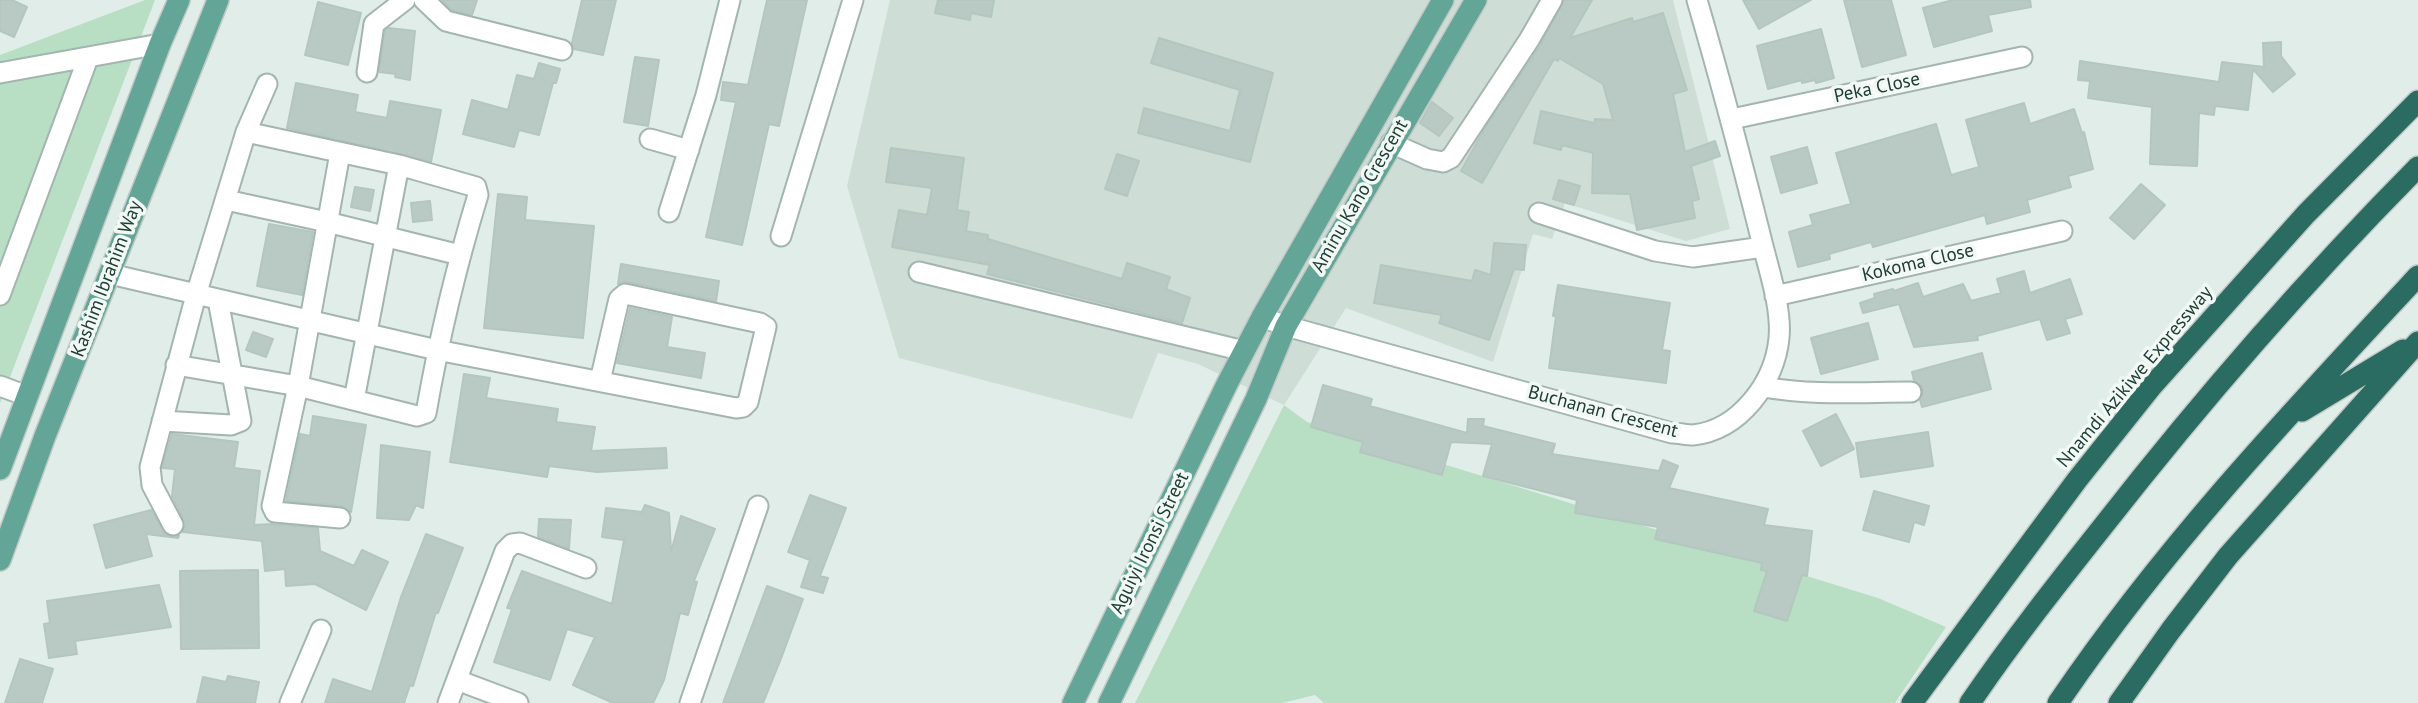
<!DOCTYPE html>
<style>
body{margin:0}
canvas{display:block;background:#e1ede8}
</style>
<canvas width="2418" height="703"></canvas>
<script>
const context = document.querySelector('canvas').getContext('2d');
context.lineJoin = 'round';
function fillPath(path, color) {
  context.fillStyle = color;
  context.fill(path, 'evenodd');
}
function stroke(path, color, width, dash) {
  context.strokeStyle = color;
  context.lineWidth = width;
  context.lineCap = dash ? 'butt' : 'round';
  context.setLineDash(dash || []);
  context.stroke(path);
}
function drawText(font, color, halo, rows, align = 'center') {
  context.font = font + ' "PT Sans",sans-serif';
  context.lineWidth = 7;
  context.setLineDash([]);
  context.textBaseline = 'middle';
  context.strokeStyle = halo;
  context.fillStyle = color;
  for (const [text, x, y, turn = 0] of rows) {
    context.save();
    context.translate(x, y);
    context.rotate((+turn || 0) * Math.PI / 180);
    context.textAlign = isNaN(turn) ? turn : align;
    if (halo) context.strokeText(text, 0, 0);
    context.fillText(text, 0, 0);
    context.restore();
  }
}
fillPath(new Path2D(`
 M890 0H1673L1730 229 1686 241 1565 203 1552 239 1533 234 1493 362 1346 308 1284 405 1198 364 1158 353 1132 419 899 358 847 186Z`), '#cfddd7');
fillPath(new Path2D(`
 M145 0H155L0 403V55Z
 M1284 405 1307 422 1878 598 1946 627 1895 703H1324L1315 695 1282 703H1135Z`), '#b8dfc4');
const building = new Path2D(`
 M0 0H12L27 7 14 37 0 31Z
 M442 0H477L472 15 452 10Z
 M582 0H616L603 55 574 49 572 43Z
 M767 0H807L779 126 769 124 742 245 706 237 736 102 721 100 723 82 748 85Z
 M938 0H994L991 17 971 13 970 20 935 13Z
 M1564 0H1592L1570 38 1632 18 1633 22 1663 13 1687 90 1673 94 1685 152 1715 141 1720 156 1691 166 1699 199 1692 201 1695 218 1637 230 1630 194 1592 193 1593 153 1562 145 1561 150 1534 143 1541 111 1594 123 1595 119 1613 120 1603 84 1559 58 1558 61 1554 59 1482 183 1461 171 1485 128 1540 46Z
 M1743 0H1811L1759 29Z
 M1844 0H1891L1906 55 1862 67Z
 M1953 0H2030L2031 7 1988 15 1992 31 1934 47 1923 8Z
 M318 2 361 13 348 65 305 55Z
 M389 28 415 31 410 80 395 77 396 74 379 72 385 31Z
 M1821 29 1834 78 1816 83 1815 80 1802 83V80L1768 89 1757 46Z
 M1159 38 1273 73 1250 162 1138 133 1144 108 1230 131 1240 90 1151 63Z
 M2281 42V56L2295 74 2273 92 2253 69 2248 110 2215 106 2214 115 2199 113 2197 166 2150 164 2152 107 2088 98 2090 81 2078 80 2080 61 2219 82 2222 62 2264 67 2263 43Z
 M635 57 659 60 648 126 624 122Z
 M539 63 560 69 556 83H553L539 135 519 130 514 147 463 134 472 100 508 110 517 75 534 79Z
 M296 83 358 95 355 112 387 118 390 101 441 110 431 162 287 128Z
 M1432 102 1453 118 1439 136 1420 123Z
 M2024 103 2030 124 2074 109 2082 133 2084 132 2093 169 2068 176 2071 187 2027 200 2030 212 1987 224 1985 215 1873 247 1871 242 1829 254 1830 259 1798 267 1789 232 1813 225 1810 215 1851 204 1836 153 1936 124 1951 175 1979 167 1966 120Z
 M1807 147 1817 183 1781 193 1771 157Z
 M891 148 964 158 957 210 969 212 966 231 988 235V239L1122 279 1127 263 1170 277 1166 289 1190 298 1182 323 987 274 990 265 892 247 899 210 927 215 932 188 886 182Z
 M1117 154 1139 161 1127 196 1105 189Z
 M1559 180 1580 186 1574 205 1553 199Z
 M2141 184 2165 205 2134 239 2110 218Z
 M355 187 374 190 370 211 351 207Z
 M498 194 527 197 525 220 594 226 583 338 484 328Z
 M430 201 432 220 413 222 411 203Z
 M269 224 313 232 302 295 257 286Z
 M1494 243 1526 245 1524 270 1514 269 1489 340 1439 323 1442 315 1374 303 1381 265 1472 281 1475 270 1491 275Z
 M621 264 719 281 716 301 628 282 618 284Z
 M2024 271 2030 293 2070 279 2082 314 2065 319 2070 333 2047 340 2040 319 1977 336 1978 340 1914 347 1899 304 1863 313 1860 303 1875 298 1874 294 1893 289 1894 291 1918 283 1923 297 1963 284 1971 301 2001 293 1997 279Z
 M1558 285 1670 303 1662 350 1670 351 1666 383 1549 368 1556 316H1553Z
 M630 308 672 317 667 347 705 353 701 378 617 363Z
 M1868 323 1878 359 1821 374 1811 338Z
 M253 332 273 339 266 357 246 350Z
 M1982 353 1991 389 1922 407 1920 400 1923 393 1922 386 1914 380 1912 372Z
 M464 374 490 378 486 398 558 409 556 422 595 427 591 451 666 448 667 468 597 472 549 466 547 477 450 462Z
 M1323 385 1372 399 1370 406 1467 433 1468 419H1484L1483 426 1555 444 1552 454 1659 471 1663 460 1678 466 1669 488 1768 509 1764 525 1812 531 1807 576 1802 575 1787 621 1754 611 1767 571 1761 570 1762 563 1655 539 1658 527 1575 513 1577 500 1483 476 1492 444 1451 442 1442 475 1360 452 1363 442 1311 427Z
 M1836 414 1854 449 1821 466 1803 431Z
 M313 416 366 425 351 512 341 506 286 501 300 434 310 436Z
 M1928 432 1933 466 1861 477 1856 443Z
 M172 434 238 442 234 468 260 471 254 525 272 524 318 528 320 551 354 566 362 550 388 562 366 610 315 584 286 586 285 569 265 571 262 541 183 532 184 520 172 496 175 469 162 468Z
 M381 445 430 452 423 508 416 505 409 520 377 518Z
 M1874 491 1929 506 1924 525 1914 522 1909 542 1863 530Z
 M810 495 846 508 820 576 828 578 823 593 801 587 810 560 788 552Z
 M645 505 669 513 671 552 681 516 715 529 694 581 697 582 688 615 680 613 664 680 653 703H613L573 685 595 637 567 629 550 680 494 662 512 609 507 608 522 571 612 604 624 540 602 537 606 508 642 512Z
 M151 510 166 535 172 537 179 536 178 538 146 534 152 556 106 568 94 525Z
 M539 519 571 520 569 549 538 537Z
 M426 534 463 548 438 613 436 612 413 686 410 685 404 703H325L333 679 372 692 401 597Z
 M258 570 259 648 181 649 180 571Z
 M159 585 171 627 75 641 77 654 49 658 44 624 50 623 47 601Z
 M767 586 803 599 782 656 763 703H723Z
 M20 659 53 669 42 703H5Z
 M228 676 259 682 255 703H197L203 677 226 682Z`);
fillPath(building, '#b9cac4');
stroke(building, '#b3c7bf', 2);
const minor = new Path2D(`
 M424 0 446 21 562 50
 M367 72 374 24 405 0
 M0 73 160 44
 M1732 119 2022 57
 M650 139 689 150
 M1391 143 1427 159 1443 162 1451 158 1529 40 1552 0
 M226 200 327 222 460 255
 M669 212 706 95 730 0
 M1539 213 1655 251 1693 257 1763 247
 M781 236 853 0
 M919 272 1244 351
 M110 274 437 350 736 408 743 407 748 402 766 327 760 323 625 294 619 299 600 381
 M0 295 88 58
 M1775 296 2062 231
 M1262 317 1286 326 1672 433C1679 433 1686 435 1693 435 1740 430 1775 382 1779 338 1782 307 1768 268 1761 238 1741 158 1720 79 1697 0
 M176 365 298 386 417 416 426 413C439 339 456 267 478 195L476 187 399 165 246 132
 M0 386 27 396
 M1764 387C1813 396 1862 392 1911 392
 M354 400 399 165
 M162 421 231 425 241 421 218 300
 M340 518 275 512 272 506 298 386 340 153
 M173 525 152 485 150 467 196 295 246 132 267 84
 M457 680 518 703
 M290 703 321 630
 M448 703 505 551 512 544 520 543 586 568
 M690 703 758 506`);
const major = new Path2D(`
 M0 469 160 44 179 0
 M0 560 45 436 218 0
 M1073 703 1227 384 1262 317 1443 0
 M1109 703 1256 399 1286 326 1476 0`);
const highway = new Path2D(`
 M2302 411 2403 350
 M1912 703 2077 480 2152 386 2306 214 2418 101
 M1970 703C2012 641 2058 583 2104 525 2202 400 2306 280 2418 167
 M2058 703C2163 548 2290 413 2418 276
 M2119 703 2171 630 2228 556 2418 342`);
stroke(minor, '#a3b5af', 23);
stroke(major, '#c1c9c7', 24);
stroke(highway, '#c1c9c7', 24);
stroke(minor, '#fff', 19);
stroke(major, '#63a596', 21);
stroke(highway, '#2a6c61', 21);
drawText('19px', '#203e37', '#f2f9f5', [
 ["Peka Close",1877,88,-12],
 ["Aminu Kano Crescent",1360,196,-60],
 ["Kokoma Close",1918,263,-13],
 ["Kashim Ibrahim Way",107,279,-69],
 ["Nnamdi Azikiwe Expressway",2135,377,-50],
 ["Buchanan Crescent",1603,412,15],
 ["Aguiyi Ironsi Street",1150,543,-64]
]);
</script>
